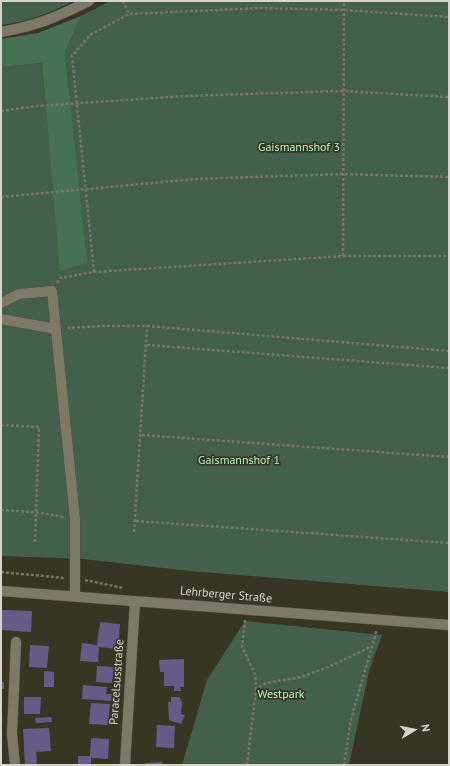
<!DOCTYPE html>
<meta charset="utf-8">
<style>
body{margin:0}
#map{position:relative;width:450px;height:766px;overflow:hidden;background:#383523;font-family:"PT Sans",sans-serif}
canvas{display:block}
.frame{position:absolute;inset:0;border:2px solid #d7d5cb;pointer-events:none}
.north{position:absolute;left:394px;top:710px;width:40px;height:40px;-webkit-text-stroke:3px #383523;paint-order:stroke;rotate:80deg;font-size:11px;font-weight:700;line-height:16px;text-align:center;color:#d7d5cb}
.north::after{content:'';display:block;margin:auto;width:14px;height:18px;background:#d7d5cb;clip-path:polygon(50% 0,100% 100%,50% 72%,0 100%)}
</style>
<div id="map">
<canvas width="450" height="766"></canvas>
<div class="frame"></div>
<div class="north">N</div>
</div>
<script>
const context = document.querySelector('canvas').getContext('2d');
context.lineJoin = 'round';
function fillPath(path, color) {
  context.fillStyle = color;
  context.fill(path, 'evenodd');
}
function stroke(path, color, width, dash) {
  context.strokeStyle = color;
  context.lineWidth = width;
  context.lineCap = dash ? 'butt' : 'round';
  context.setLineDash(dash || []);
  context.stroke(path);
}
function drawText(font, color, halo, rows, align = 'center') {
  context.font = font + ' "PT Sans",sans-serif';
  context.lineWidth = 3.5;
  context.setLineDash([]);
  context.textBaseline = 'middle';
  context.strokeStyle = halo;
  context.fillStyle = color;
  for (const [text, x, y, turn = 0] of rows) {
    context.save();
    context.translate(x, y);
    context.rotate((+turn || 0) * Math.PI / 180);
    context.textAlign = isNaN(turn) ? turn : align;
    if (halo) context.strokeText(text, 0, 0);
    context.fillText(text, 0, 0);
    context.restore();
  }
}
fillPath(new Path2D(`
 M1 1H73C51 13 26 22 1 25Z
 M110 1H449V592L190 571 83 559 1 556V67L42 63 61 271 70 99 65 52 81 16Z
 M245 621 382 635 369 671 349 765H182L207 680Z`), '#43614a');
fillPath(new Path2D(`
 M81 16 65 52 87 263 60 271 42 63 1 67V39L38 33Z`), '#467252');
fillPath(new Path2D(`
 M1 610 32 611 31 632 1 630Z
 M100 622 120 624 118 649 99 647 98 662 80 661 82 643 97 645Z
 M30 645 49 646 47 668 29 667Z
 M184 659V687H180L181 691H174V686H164V672H160L159 660Z
 M97 666 114 667 112 683 96 682Z
 M44 671 54 672V687H44Z
 M1 682H4V689H1Z
 M83 685 107 687 106 694H112L111 701 82 699Z
 M24 697H41L40 714H24Z
 M171 697H179L182 702 181 714 185 715 181 724 169 720 168 702H171Z
 M91 703 110 704 108 725 89 724Z
 M51 717 52 722 36 723 35 718Z
 M157 725 175 726 174 748 156 747Z
 M49 728 51 751 36 752 37 765H25L23 729Z
 M91 738 109 739 108 759 91 758V765H78V756H90Z
 M162 762V765H145V763Z`), '#665b88');
const minor = new Path2D(`
 M1 32C36 26 57 17 89 1
 M1 303 19 294 52 291 75 519V596
 M1 319 56 329
 M1 591 449 625
 M15 765 12 734 16 642
 M125 765 135 601`);
stroke(minor, '#535041', 11);
stroke(new Path2D(`
 M123 1 129 14
 M1 111 37 106 184 96 343 91 449 97
 M1 197 195 179 342 174 449 177
 M343 256 344 1
 M94 272 72 56 90 35 129 14 260 8 344 10 449 17
 M57 283 60 278 94 272 343 256H449
 M67 328 102 326H147L449 351
 M147 345 449 368
 M1 425 39 427 35 544
 M142 435 449 457
 M1 510 35 512 64 517
 M136 521 449 543
 M134 532 147 326
 M1 572 64 578
 M85 580 123 588
 M245 620 242 647 255 674 256 689
 M247 765 256 689C269 679 285 681 300 677 326 669 348 658 372 646
 M344 765 351 719 377 629`), '#787566', 2.5, [3, 2]);
stroke(minor, '#7d7966', 10);
drawText('12px', '#b1f8c2', '#383523', [
 ["Gaismannshof 3",299,148],
 ["Gaismannshof 1",239,461],
 ["Westpark",281,695]
]);
drawText('12px', '#d7d5cb', '#383523', [
 ["Lehrberger Straße",226,595,5],
 ["Paracelsusstraße",117,682,-86]
]);
</script>
